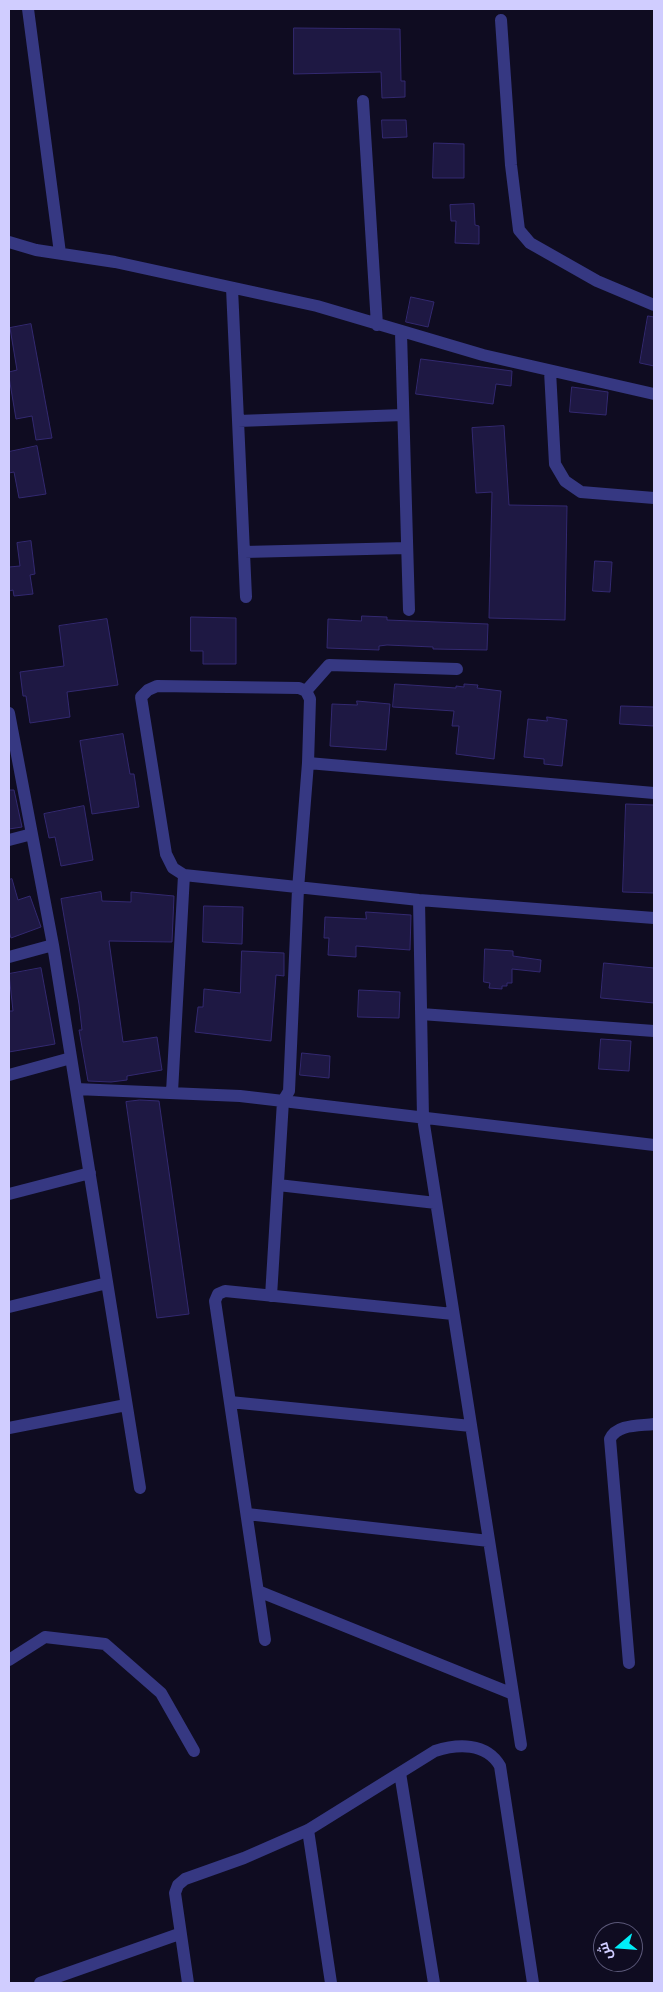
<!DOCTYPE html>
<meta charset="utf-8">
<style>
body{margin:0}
#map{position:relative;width:663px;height:1992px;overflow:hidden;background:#0f0c21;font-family:Mulish,Cairo,sans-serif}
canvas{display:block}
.frame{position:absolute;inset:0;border:10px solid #d0cdff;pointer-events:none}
.north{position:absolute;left:593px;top:1922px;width:50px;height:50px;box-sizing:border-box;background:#0f0c21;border:1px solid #5c597a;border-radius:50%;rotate:252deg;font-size:14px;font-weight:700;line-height:20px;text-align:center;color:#d0cdff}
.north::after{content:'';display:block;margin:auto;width:18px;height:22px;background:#00eef8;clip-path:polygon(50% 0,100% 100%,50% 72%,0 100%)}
</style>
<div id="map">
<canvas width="663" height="1992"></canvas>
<div class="frame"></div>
<div class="north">ش</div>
</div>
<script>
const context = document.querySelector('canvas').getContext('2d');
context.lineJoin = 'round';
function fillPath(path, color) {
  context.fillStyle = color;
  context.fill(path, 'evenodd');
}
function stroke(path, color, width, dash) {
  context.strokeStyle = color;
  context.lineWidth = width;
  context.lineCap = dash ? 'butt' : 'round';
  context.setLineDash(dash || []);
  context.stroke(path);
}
const building = new Path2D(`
 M294 28 400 29 401 81H405V97L382 98 381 72 294 74Z
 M382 120H406L407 137 383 138Z
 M434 143 464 144V178H433Z
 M474 204 475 225 479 226V244L455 243 456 221H451L450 205Z
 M411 297 434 302 428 327 406 322Z
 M648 316 654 317V366L640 363Z
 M31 324 52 438 36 440 32 416 16 419 9 377V372L17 370 10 328Z
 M421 359 512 371 511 386 496 384 493 404 416 394Z
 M572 387 608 392 606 415 570 412Z
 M504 426 509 505 567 506 565 620 489 618 492 492 476 493 472 428Z
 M37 446 46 494 19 498 14 472 9 473V452Z
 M31 541 35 574 30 575 33 594 14 596 13 590 9 591V567L20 566 17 543Z
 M595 561 612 562 610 592 593 591Z
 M362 616 387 617V620L488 624 487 650 433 649V647L387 645 379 646V650L327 648 328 619 361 621Z
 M191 617 236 618V664H203V651H191Z
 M107 619 118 685 67 692 70 717 30 723 26 696H23L20 672 64 666 59 626Z
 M395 684 456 688V686L464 687V684L478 685 477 688 501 691 494 759 456 754 459 726H452L454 711 393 707Z
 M357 701 390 704 386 750 330 746 332 704 357 705Z
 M621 706 654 707V726L620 724Z
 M547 717 567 720 562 766 544 764V759L524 757 528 719 547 721Z
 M123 734 130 774H134L139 807 92 814 80 741Z
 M9 790H14L22 827 9 829Z
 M626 804 654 805V893L623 892Z
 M84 806 93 860 61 866 55 837 49 838 44 814Z
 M12 879 18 900 30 896 41 927 11 938 9 931V880Z
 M101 892 102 901 131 902V892L174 896 172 942 109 941 123 1042 157 1037 162 1070 127 1076V1080L111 1082 88 1081 79 1030H82L79 1004 61 899Z
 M204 906 243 907 242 944 203 942Z
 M366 912 411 915 410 950 356 946V957L328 955 329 938H324L325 917 366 919Z
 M485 949 513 951V956L541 960 540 972 512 969V983H507V986H502V989L489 988 490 983 484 982Z
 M242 951 284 953V976L276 975 271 1041 195 1032 198 1007H203L204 989 240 993Z
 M604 963 654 968V1003L601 998Z
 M41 968 55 1044 9 1052V1011H13L9 974Z
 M359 990 400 992 399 1018 358 1017Z
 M601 1039 631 1041 629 1071 599 1069Z
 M302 1053 330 1056 329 1078 300 1075Z
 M140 1100 159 1101 189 1314 157 1318 126 1102Z`);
fillPath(building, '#1e1843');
stroke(building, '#332970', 1);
stroke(new Path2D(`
 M28 9 60 253
 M501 20 511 165 519 230 530 243 597 281 654 305
 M363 101 377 325
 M9 242 36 250 115 262 317 306 483 355 654 394
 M232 288 246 597
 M401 333 409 610
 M550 371 555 464 565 481 581 492 654 498
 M238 421 403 415
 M244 552 407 548
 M306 691 329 665 457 669
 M9 713 53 945 140 1488
 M308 763 654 793
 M9 840 32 834
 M419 900 423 1118 521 1745
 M9 957 53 945
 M421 1014 654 1031
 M9 1075 71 1058
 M76 1089 240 1096 283 1101 289 1091 298 889 308 763 310 699 306 691 299 688 157 686 148 690 141 697 166 854 173 868 184 875 419 900 654 918
 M172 1092 184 875
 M278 1185 436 1203
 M9 1194 90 1173
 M271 1296 283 1101 654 1145
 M9 1307 107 1283
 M230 1402 471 1426
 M9 1428 126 1405
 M247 1514 489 1541
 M258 1591 513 1694
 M265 1640 215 1301 218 1294 225 1291 453 1314
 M9 1660 45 1637 105 1644 161 1693 194 1751
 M629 1663 610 1439C617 1424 639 1426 654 1424
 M400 1773 434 1983
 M308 1830 331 1983
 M40 1983 179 1934
 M188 1983 175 1893 178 1885 185 1879 244 1858 308 1830 435 1751C457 1744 486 1742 500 1766L533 1983`), '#363882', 12);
</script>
